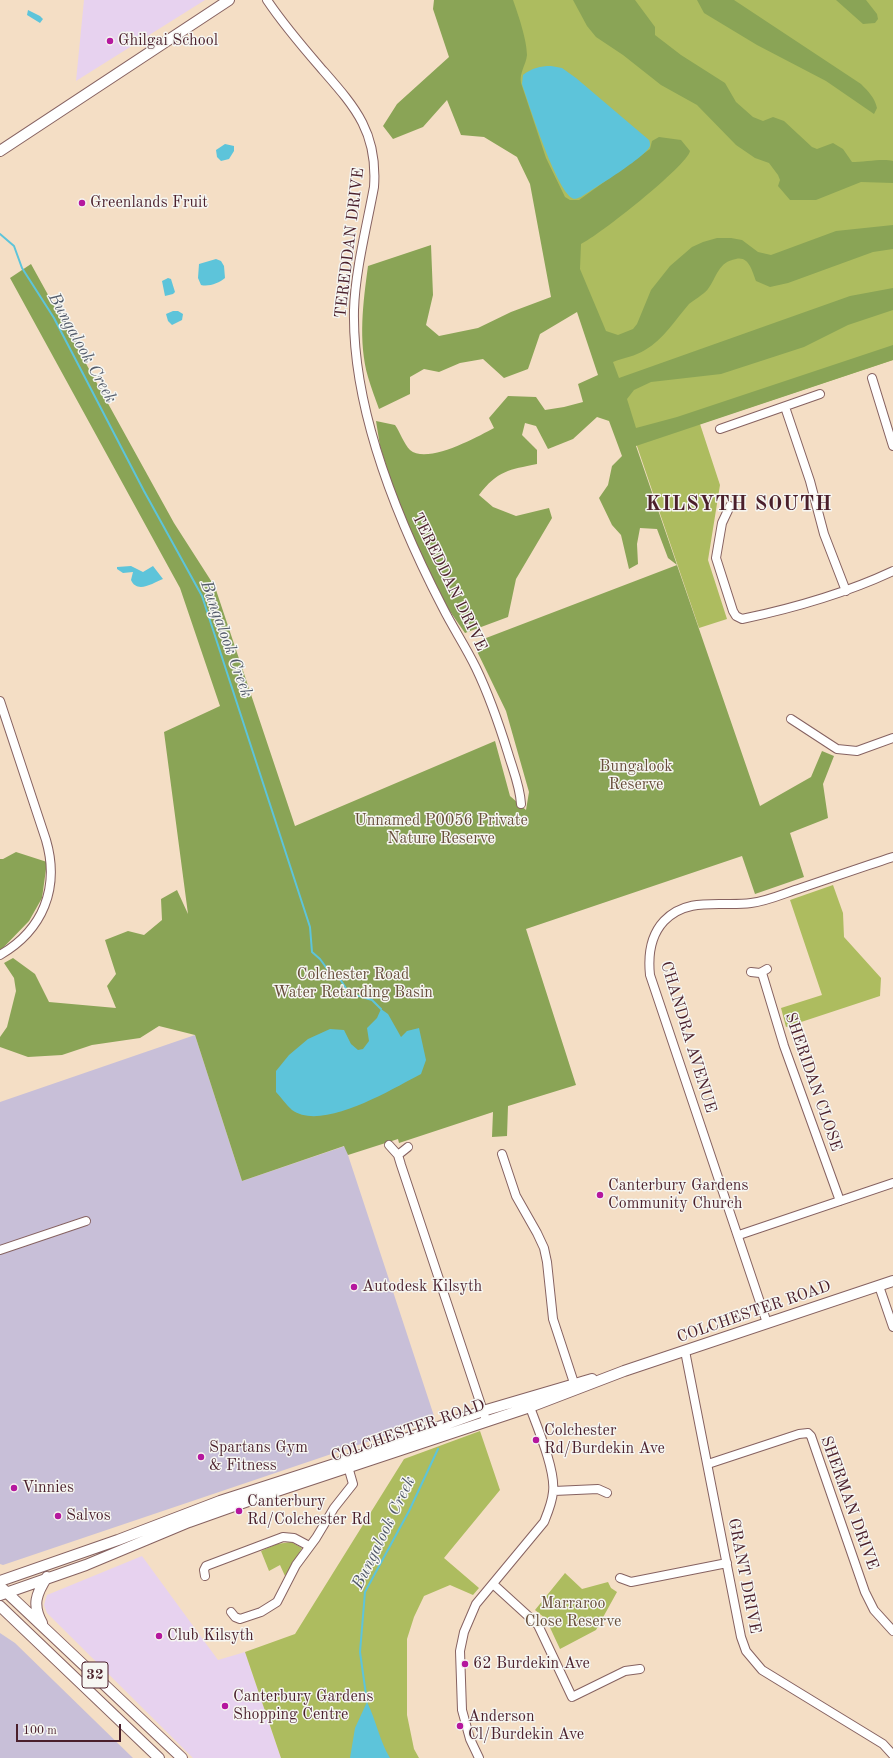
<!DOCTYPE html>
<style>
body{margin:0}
#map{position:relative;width:893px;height:1758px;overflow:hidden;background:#f4dec5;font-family:"Old Standard TT",serif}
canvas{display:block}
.scale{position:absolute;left:16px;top:1724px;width:105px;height:18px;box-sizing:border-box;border:2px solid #4a1f2b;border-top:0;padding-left:5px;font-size:12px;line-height:14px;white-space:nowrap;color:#4a1f2b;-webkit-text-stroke:3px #f6f6f2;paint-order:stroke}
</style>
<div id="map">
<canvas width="893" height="1758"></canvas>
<div class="scale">100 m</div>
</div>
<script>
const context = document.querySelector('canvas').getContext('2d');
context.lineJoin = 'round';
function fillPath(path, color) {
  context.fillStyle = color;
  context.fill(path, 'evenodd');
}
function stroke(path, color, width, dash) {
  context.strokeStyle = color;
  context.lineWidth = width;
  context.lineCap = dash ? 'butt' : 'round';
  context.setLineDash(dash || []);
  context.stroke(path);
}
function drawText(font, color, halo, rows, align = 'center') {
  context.font = font + ' "Old Standard TT",serif';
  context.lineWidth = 3;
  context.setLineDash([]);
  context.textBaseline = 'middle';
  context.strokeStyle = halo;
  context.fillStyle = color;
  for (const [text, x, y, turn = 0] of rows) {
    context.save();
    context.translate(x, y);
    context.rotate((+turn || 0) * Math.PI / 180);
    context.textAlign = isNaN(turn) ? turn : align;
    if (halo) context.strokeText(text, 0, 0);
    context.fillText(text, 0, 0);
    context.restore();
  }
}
fillPath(new Path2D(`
 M84 0H205L76 81Z
 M142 1556 218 1660 245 1652 281 1758H193L47 1613 44 1605 47 1595Z`), '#e7d2ef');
fillPath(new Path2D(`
 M195 1035 242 1181 345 1146 435 1419 3 1565 0 1564V1102Z
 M0 1633 15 1643 133 1758H0Z`), '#c8bfd8');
fillPath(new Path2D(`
 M485 0H893V360L700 424 720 485 708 560 727 619 699 628Z
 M833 885 843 913 844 937 881 978 880 996 786 1027 781 1008 822 995 790 900Z
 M480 1431 500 1490 444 1558 479 1588 473 1595 450 1585 424 1596 414 1617 407 1639V1715L414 1749 419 1758H281L245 1652 295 1634 404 1459Z
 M291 1542 302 1548 285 1576 280 1565 269 1571 261 1551 277 1544Z
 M565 1573 582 1589 608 1582 611 1588 617 1592 596 1630 560 1649 546 1619 535 1610Z`), '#adbc5f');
fillPath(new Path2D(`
 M434 0H513C518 14 527 40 527 55 526 65 519 73 521 83L546 158 565 197 570 200H579L650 149 652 141 659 137 681 140 690 151C687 166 598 236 581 244L580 269 606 331 618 335 633 329 637 324 651 290 670 266 692 247 703 242 717 238H731L742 240 758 252 771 255 836 231 893 225V249L873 252 788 283 770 287 756 281C752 271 749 256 736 259 718 262 717 277 708 289 703 295 695 299 689 304 675 320 663 340 645 350 636 356 623 358 613 362L619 378 850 296 893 288V310L848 325 804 347 721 374 651 382 634 390 627 399 636 428 677 417 893 345V360L636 446 760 806 811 777 822 751 834 756 823 784 828 818 790 833 804 877 755 894 742 856 526 929 576 1085 508 1106 507 1136 492 1137 493 1112 399 1143 398 1139 348 1155 344 1146 242 1181 195 1035 159 1026 140 1038 92 1045 62 1055 28 1057 0 1047V1037L7 1027 16 991 14 978 4 963 13 958 35 974 49 1002 116 1008 107 986 116 974 105 940 128 931 144 935 162 920 161 899 177 890 188 914 164 732 220 706 180 588 10 278 31 264 174 523 215 587 295 826 495 741 510 796 526 810 529 792 506 711 473 643 677 565 668 558 657 529 640 528 637 544 638 564 629 569 621 535 612 525 599 498 608 485 612 466 622 456 609 421 597 417 573 439 548 449 536 426 525 423 522 435 537 450V464C509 470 498 470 479 495L493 507 516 516 549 508 552 518 516 579 508 617 465 633 440 597 413 541 391 481 380 446 376 421 395 425C400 432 404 444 410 450 427 465 477 437 494 428L489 418 508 396 536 397 545 410 564 407 583 402 578 384 598 375 577 312 540 334 528 369 504 378 483 359 460 363 439 372 424 369 410 377V394L379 409C375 398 371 387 368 377 358 341 363 303 368 266L431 245 433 295 426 325 439 336 478 328 511 312 551 297 530 184 517 157 484 137 461 135 447 100 423 127 393 139 383 126 397 104 449 57 433 9Z
 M573 0H635L655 27V35L681 55 725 83 736 102 753 117 763 121 773 117 784 121 812 147 817 149 833 143 843 149 852 162C864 162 884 158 893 161V183L861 182 816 200H790L778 186 780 180 778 175 769 163 755 158 736 145 697 105 661 85 623 55 596 37 587 26Z
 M697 0H734L861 84C868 91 875 98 877 108L874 114 826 81 757 45 704 13Z
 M836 0H866L877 14 878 19 875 23 863 24Z
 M16 852 47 862 42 898 29 921 0 951V859H3Z`), '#8aa456');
fillPath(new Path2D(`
 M28 10 40 16 43 19 40 23 27 15Z
 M551 66 562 68 576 78 649 140C650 142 650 144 650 146 646 157 593 189 581 197 577 198 575 200 572 198 556 189 529 105 522 84L523 75C532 68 540 66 551 66Z
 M225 144 234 146V151L229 159 221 161 217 157 216 150Z
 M216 259 221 261 224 266 225 278C219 283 209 287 201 285L198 278 199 264Z
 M168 278 171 279 175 292 173 294 165 296 162 281Z
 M173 311H178L183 314 182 320 172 325 168 321 166 314Z
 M131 566 143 572 153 566 163 579C153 583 137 594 131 580L133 572 123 573 117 569V567Z
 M381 1009 388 1014 401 1037 407 1031 419 1028 426 1060 421 1074C392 1089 322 1132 292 1110 286 1105 281 1097 276 1092V1071L289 1055 308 1039 330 1029 344 1030 351 1044 358 1050 363 1049 369 1041 367 1028 377 1018Z
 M367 1702C376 1720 380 1742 390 1758H350L355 1728Z`), '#5dc4da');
stroke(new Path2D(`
 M0 234 14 246 22 268 54 318 144 491 202 596 310 927 312 952 320 959 328 970 338 976 349 993 372 1000 381 1009
 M367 1702 360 1652 365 1592 409 1511 438 1449`), '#5dc4da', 2);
const minor = new Path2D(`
 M267 0C283 24 301 45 320 67 354 106 378 131 374 187 367 225 355 272 354 310 352 408 398 521 443 608 453 628 466 647 476 668 489 695 499 724 508 753 513 770 520 786 521 804
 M872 378 893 446
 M785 407 810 481 824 534 846 591
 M720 429 820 394
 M730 506 722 523 716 558 733 611 736 616 742 619C794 608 844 594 893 571
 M0 701 46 840C60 888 43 930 0 955
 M791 719 837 749 857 751 893 738
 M751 972 760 973 767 969
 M762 973 784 1046 840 1201
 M389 1145 398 1155 401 1165 486 1420
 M502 1154 516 1196 537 1233 544 1248 547 1262 553 1319 576 1389
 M398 1155 408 1147
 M739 1235 893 1183
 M0 1250 86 1221
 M879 1286 893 1327
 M767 1323 650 975C648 956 650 936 664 921 688 896 721 907 751 903 768 901 785 893 801 888 831 878 862 867 893 857
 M685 1351 741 1637 746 1651 762 1670 883 1744 893 1755
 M708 1464 799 1434 808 1433 811 1436 865 1592 874 1610 893 1631
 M554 1491 598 1489 607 1493
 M205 1576 204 1570 206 1566 283 1537 294 1538 309 1546
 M620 1578 631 1582 727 1563
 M493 1584 538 1625 572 1697 625 1671 640 1669
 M231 1612 235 1617 240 1619 261 1612 277 1602 296 1565 316 1538 334 1508 353 1484 347 1463
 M479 1758 470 1739 462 1710 460 1651 464 1632 476 1604 544 1522C548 1512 552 1503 553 1492 556 1470 536 1424 528 1402`);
const major = new Path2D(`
 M0 151 229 0
 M0 1581 118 1540 220 1501 347 1460 483 1411 592 1379
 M3 1589 182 1758
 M0 1595 86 1565 189 1522 265 1495 530 1407 624 1371 893 1281
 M0 1606 159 1758
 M42 1623C32 1605 36 1594 47 1577`);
stroke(minor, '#866261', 10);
stroke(major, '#866261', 12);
stroke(minor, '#fff', 8);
stroke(major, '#fff', 10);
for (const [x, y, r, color] of [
 [110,41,4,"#b5179e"],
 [82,203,4,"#b5179e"],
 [600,1195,4,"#b5179e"],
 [354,1287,4,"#b5179e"],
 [536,1440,4,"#b5179e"],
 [201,1457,4,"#b5179e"],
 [14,1488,4,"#b5179e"],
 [239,1511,4,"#b5179e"],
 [58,1516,4,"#b5179e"],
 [159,1636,4,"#b5179e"],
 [465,1664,4,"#b5179e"],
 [225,1706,4,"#b5179e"],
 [460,1726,4,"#b5179e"]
]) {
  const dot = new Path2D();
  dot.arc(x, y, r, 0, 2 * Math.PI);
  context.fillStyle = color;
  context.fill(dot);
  stroke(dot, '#f6f6f2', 1.5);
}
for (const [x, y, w] of [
 [95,1675,26]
]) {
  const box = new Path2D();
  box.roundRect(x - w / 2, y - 13, w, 26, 3);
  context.fillStyle = '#f6f6f2';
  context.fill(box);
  stroke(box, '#4a1f2b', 1);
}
drawText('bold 15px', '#4a1f2b', null, [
 ["32",95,1675]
]);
drawText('16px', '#4a1f2b', '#f6f6f2', [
 ["Ghilgai School",118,41],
 ["Greenlands Fruit",90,203],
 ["Canterbury Gardens",608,1186],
 ["Community Church",608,1204],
 ["Autodesk Kilsyth",362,1287],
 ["Colchester",544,1431],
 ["Rd/Burdekin Ave",544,1449],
 ["Spartans Gym",209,1448],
 ["& Fitness",209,1466],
 ["Vinnies",22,1488],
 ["Canterbury",247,1502],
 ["Rd/Colchester Rd",247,1520],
 ["Salvos",66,1516],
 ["Club Kilsyth",167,1636],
 ["62 Burdekin Ave",473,1664],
 ["Canterbury Gardens",233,1697],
 ["Shopping Centre",233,1715],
 ["Anderson",468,1717],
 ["Cl/Burdekin Ave",468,1735]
], 'left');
drawText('16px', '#4a1f2b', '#f6f6f2', [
 ["TEREDDAN DRIVE",350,243,-83],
 ["TEREDDAN DRIVE",449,582,64],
 ["CHANDRA AVENUE",688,1037,73],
 ["SHERIDAN CLOSE",813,1082,71],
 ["COLCHESTER ROAD",754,1312,-19],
 ["COLCHESTER ROAD",408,1431,-19],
 ["SHERMAN DRIVE",849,1503,70],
 ["GRANT DRIVE",744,1576,79]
]);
drawText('16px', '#684e3b', '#f6f6f2', [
 ["Bungalook",636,767],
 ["Reserve",636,785],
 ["Unnamed P0056 Private",441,821],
 ["Nature Reserve",441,839],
 ["Colchester Road",353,975],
 ["Water Retarding Basin",353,993],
 ["Marraroo",573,1604],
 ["Close Reserve",573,1622]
]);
drawText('italic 17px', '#515968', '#f6f6f2', [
 ["Bungalook Creek",82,348,61],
 ["Bungalook Creek",226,639,70],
 ["Bungalook Creek",384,1533,-64]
]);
context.letterSpacing = '1px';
drawText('bold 20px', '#4a1f2b', '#f6f6f2', [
 ["KILSYTH SOUTH",739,505]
]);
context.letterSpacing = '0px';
</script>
